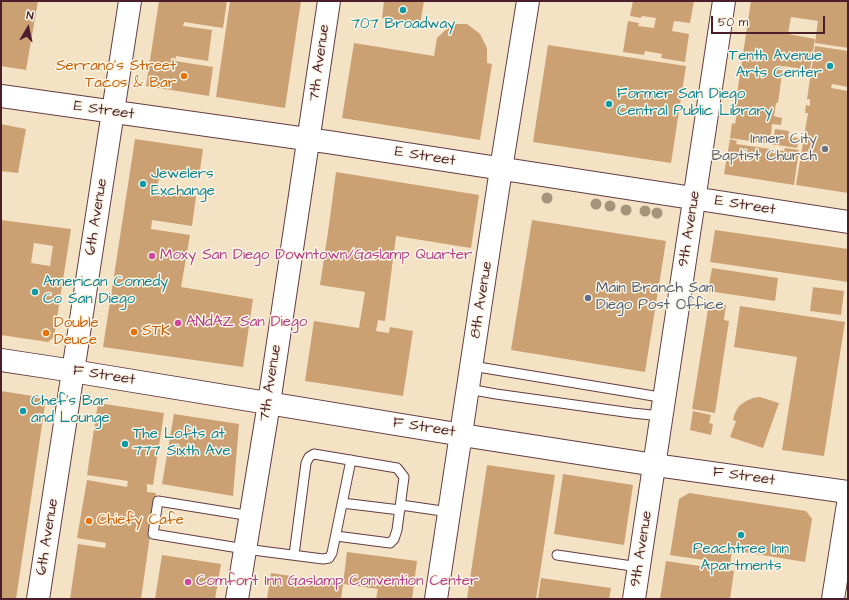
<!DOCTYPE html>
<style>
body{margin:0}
#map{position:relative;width:849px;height:600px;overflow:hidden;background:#f4e2c5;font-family:"Architects Daughter",sans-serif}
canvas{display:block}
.frame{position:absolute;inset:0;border:2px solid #4a1f2b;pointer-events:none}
.north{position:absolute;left:8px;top:8px;width:40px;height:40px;-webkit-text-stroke:3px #fcf5e5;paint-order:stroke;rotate:9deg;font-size:11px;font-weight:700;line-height:16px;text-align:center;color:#4a1f2b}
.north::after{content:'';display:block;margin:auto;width:14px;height:18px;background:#4a1f2b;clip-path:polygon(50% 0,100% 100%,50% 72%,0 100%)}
.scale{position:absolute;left:711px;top:16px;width:114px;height:18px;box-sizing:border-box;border:2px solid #4a1f2b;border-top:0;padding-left:5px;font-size:12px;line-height:14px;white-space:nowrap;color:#4a1f2b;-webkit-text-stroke:3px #fcf5e5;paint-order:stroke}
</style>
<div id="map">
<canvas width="849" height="600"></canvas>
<div class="frame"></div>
<div class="north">N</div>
<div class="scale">50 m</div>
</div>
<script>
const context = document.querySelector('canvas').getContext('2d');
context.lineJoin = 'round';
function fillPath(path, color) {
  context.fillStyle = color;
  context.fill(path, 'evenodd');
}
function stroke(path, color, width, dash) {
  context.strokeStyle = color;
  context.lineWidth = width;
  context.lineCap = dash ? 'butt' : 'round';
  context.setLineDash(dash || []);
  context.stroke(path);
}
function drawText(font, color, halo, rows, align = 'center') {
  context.font = font + ' "Architects Daughter",sans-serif';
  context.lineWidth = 3;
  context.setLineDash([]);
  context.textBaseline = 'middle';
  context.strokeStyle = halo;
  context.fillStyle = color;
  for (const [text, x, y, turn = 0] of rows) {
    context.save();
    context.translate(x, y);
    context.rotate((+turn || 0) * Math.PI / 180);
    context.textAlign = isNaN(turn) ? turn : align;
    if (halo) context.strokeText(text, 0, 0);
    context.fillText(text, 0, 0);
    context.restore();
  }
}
fillPath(new Path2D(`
 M1 1H38L26 70 1 66Z
 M159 1H227L223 28 184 22 183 26 212 30 208 61 176 56 175 61 213 67 209 96 146 86Z
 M230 1H301L285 108 216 97Z
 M384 1H424L420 24 382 18Z
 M633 1H694L690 23 674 21 672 31 689 34 685 62 661 58 662 54 645 51 644 55 623 52 628 21 639 23 638 26 654 28 656 18 642 16 641 18 630 16Z
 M751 1H848V48L815 43 818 21 791 17 788 34 815 39 810 70 783 66 778 103H776L774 116 782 118 781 125 772 124 771 135H774L775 129 789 131 788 137 799 138 797 148 730 138 732 123 735 124 738 107H735Z
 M452 24H467L480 34 487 48V63L492 64 480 140 342 118 354 43 434 56 437 38Z
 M548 45 686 66 671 163 533 142Z
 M815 46 848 51V87L832 84 831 88 848 91V193L796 185 808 113H805L806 105 810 106V99H807Z
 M1 124 26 129 18 173 1 171Z
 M135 139 203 149 199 177 160 171 157 190 196 196 192 226 152 220 151 229 190 235 181 287 253 299 243 367 103 347Z
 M730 139 737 141 736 144 784 151 785 148 799 150 794 185 724 174Z
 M336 172 479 195 471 248 396 236 385 321 378 320 376 331 389 333 390 327 413 331 403 396 305 381 314 321 359 328 365 292 320 285 329 225Z
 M1 220 71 229 54 337 48 342 1 335ZM34 243 53 246 50 266 31 263Z
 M532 220 666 241 645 372 511 350Z
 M715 230 848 249V282L710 262Z
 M712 268 778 278 775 301 708 291Z
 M813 287 844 291 841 315 810 311Z
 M709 303 726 305 724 320 729 321 715 413 692 409Z
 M740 306 845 322 824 456 782 450 797 357 734 347Z
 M1 391 46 398 16 599H1Z
 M760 397 779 403 763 448 730 437 736 421 733 420 735 413 739 406 746 401 753 398Z
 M98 403 164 413 153 485 147 484V492L156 493 141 599H70L78 544 105 548 106 543 77 538 87 480 127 487 128 481 87 475Z
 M693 411 711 415 709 423 713 424 711 435 690 430Z
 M174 414 239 424 233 496 162 484Z
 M487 465 555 475 536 599H467Z
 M563 474 633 485 624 545 554 534Z
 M689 493 806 511 812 519 805 562 732 550 730 564 670 555 679 499Z
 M347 552 417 561 412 599H376L378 589 343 584Z
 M162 555 221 564 215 599H155Z
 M666 561 734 571 730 599H660Z
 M271 573 343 584 341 599 331 598V599H267Z
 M541 578 611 588 609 599H538Z`), '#cba174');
const lane = new Path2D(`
 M472 366 636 393 665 398
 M468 389 496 394 632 413 662 416
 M342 503 400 510
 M401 505 449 512
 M251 516 158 501 153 534 245 549 323 559 329 558 332 553 351 460
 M294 555 306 463 309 457 314 454 397 468 404 477 397 530 394 539 390 543 336 536
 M557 555 639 567`);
const secondary = new Path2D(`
 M1 96 328 142 848 222
 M1 360 54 368 481 438 655 465 848 492
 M38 599 130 1
 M237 599 269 403 329 1
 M436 599 501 169 528 1
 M634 599 724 1`);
const primary = new Path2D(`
 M833 599 848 504`);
stroke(lane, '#643c42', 11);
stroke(secondary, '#643c42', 24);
stroke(primary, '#643c42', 24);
stroke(lane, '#fff', 9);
stroke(secondary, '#fff', 22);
stroke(primary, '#fff', 22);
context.fillStyle = '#a6937c';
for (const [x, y] of [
 [547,198],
 [596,204],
 [610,206],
 [626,210],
 [645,211],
 [657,213]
]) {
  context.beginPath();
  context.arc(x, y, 5.5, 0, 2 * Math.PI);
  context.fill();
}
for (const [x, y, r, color] of [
 [403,10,4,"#0f9aa8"],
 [830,66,4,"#0f9aa8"],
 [184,76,4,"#e8710a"],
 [609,104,4,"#0f9aa8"],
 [825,149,4,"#6b7280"],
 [143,184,4,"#0f9aa8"],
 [152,256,4,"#d1479c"],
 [35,292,4,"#0f9aa8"],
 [588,298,4,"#5c6f8a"],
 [178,323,4,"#d1479c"],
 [134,332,4,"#e8710a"],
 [46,333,4,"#e8710a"],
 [23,411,4,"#0f9aa8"],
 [125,444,4,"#0f9aa8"],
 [89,521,4,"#e8710a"],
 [741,535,4,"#0f9aa8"],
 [188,582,4,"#d1479c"]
]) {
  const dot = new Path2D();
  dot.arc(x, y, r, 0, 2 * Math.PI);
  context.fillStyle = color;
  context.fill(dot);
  stroke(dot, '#fcf5e5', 1.5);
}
drawText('15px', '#0d838f', '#fcf5e5', [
 ["707 Broadway",403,25,"center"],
 ["Tenth Avenue",822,57,"right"],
 ["Arts Center",822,74,"right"],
 ["Former San Diego",617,95],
 ["Central Public Library",617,112],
 ["Jewelers",151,175],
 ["Exchange",151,192],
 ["American Comedy",43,283],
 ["Co San Diego",43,300],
 ["Chef's Bar",31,402],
 ["and Lounge",31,419],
 ["The Lofts at",133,435],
 ["777 Sixth Ave",133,452],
 ["Peachtree Inn",741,550,"center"],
 ["Apartments",741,567,"center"]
], 'left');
drawText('15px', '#4a1f2b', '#fcf5e5', [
 ["7th Avenue",320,63,-82],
 ["E Street",104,111,8],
 ["E Street",425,157,9],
 ["E Street",745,206,9],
 ["6th Avenue",97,217,-81],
 ["9th Avenue",690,229,-81],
 ["8th Avenue",482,300,-81],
 ["F Street",104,376,9],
 ["7th Avenue",271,383,-81],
 ["F Street",424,428,9],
 ["F Street",744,477,8],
 ["6th Avenue",48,537,-81],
 ["9th Avenue",642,549,-81]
]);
drawText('15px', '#c56008', '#fcf5e5', [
 ["Serrano's Street",176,67,"right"],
 ["Tacos & Bar",176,84,"right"],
 ["Double",54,324],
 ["Deuce",54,341],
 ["STK",142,332],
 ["Chiefy Cafe",97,521]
], 'left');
drawText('15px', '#5b616d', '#fcf5e5', [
 ["Inner City",817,140],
 ["Baptist Church",817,157]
], 'right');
drawText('15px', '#b23c85', '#fcf5e5', [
 ["Moxy San Diego Downtown/Gaslamp Quarter",160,256],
 ["ANdAZ San Diego",186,323],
 ["Comfort Inn Gaslamp Convention Center",196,582]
], 'left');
drawText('15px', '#4e5e75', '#fcf5e5', [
 ["Main Branch San",596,289],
 ["Diego Post Office",596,306]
], 'left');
</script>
